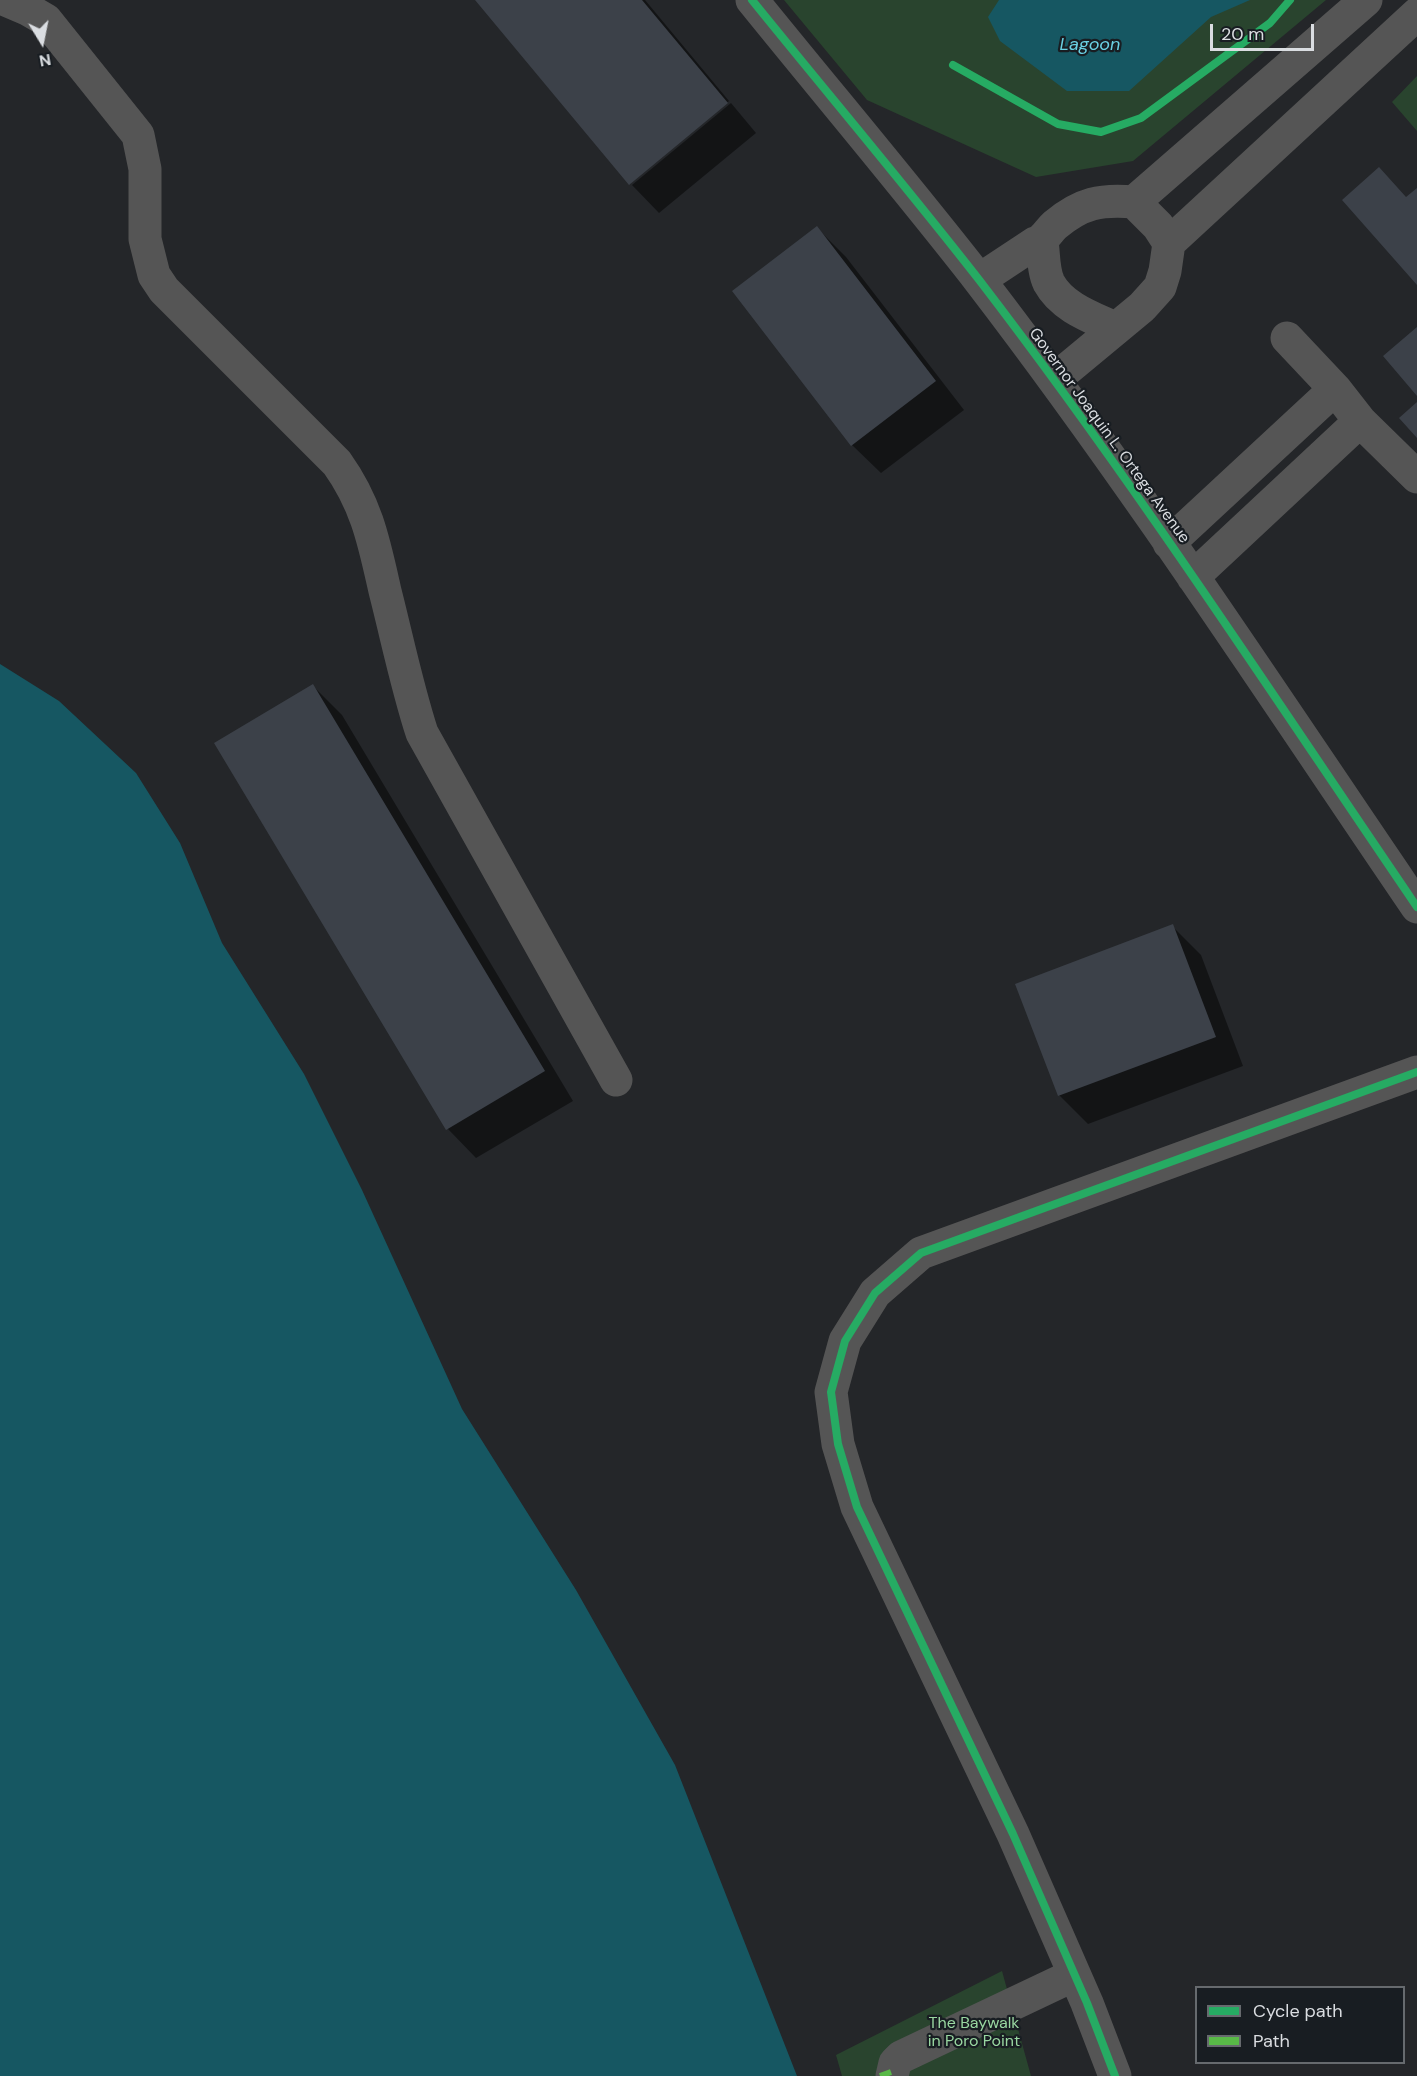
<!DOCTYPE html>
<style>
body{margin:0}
#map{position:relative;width:1417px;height:2076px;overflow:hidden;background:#242629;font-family:"DM Sans",sans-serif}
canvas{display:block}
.legend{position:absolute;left:1195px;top:1986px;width:210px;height:78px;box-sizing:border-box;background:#181d22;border:2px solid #666a6e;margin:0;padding:8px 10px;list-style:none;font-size:18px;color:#dadde1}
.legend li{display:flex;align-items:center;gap:12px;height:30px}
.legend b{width:30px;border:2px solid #666a6e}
.north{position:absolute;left:12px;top:12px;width:60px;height:60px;-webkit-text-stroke:4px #181d22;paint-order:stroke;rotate:170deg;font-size:16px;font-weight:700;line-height:24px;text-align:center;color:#dadde1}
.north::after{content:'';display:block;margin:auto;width:21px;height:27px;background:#dadde1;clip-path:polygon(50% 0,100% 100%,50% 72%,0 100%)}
.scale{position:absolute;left:1210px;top:24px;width:104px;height:27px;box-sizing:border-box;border:3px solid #dadde1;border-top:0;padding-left:8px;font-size:18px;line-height:21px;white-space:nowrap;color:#dadde1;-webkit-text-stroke:4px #181d22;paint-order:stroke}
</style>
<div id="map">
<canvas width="1417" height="2076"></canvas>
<ul class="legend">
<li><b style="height:8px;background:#26ab63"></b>Cycle path</li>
<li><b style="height:8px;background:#58b947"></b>Path</li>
</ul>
<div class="north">N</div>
<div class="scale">20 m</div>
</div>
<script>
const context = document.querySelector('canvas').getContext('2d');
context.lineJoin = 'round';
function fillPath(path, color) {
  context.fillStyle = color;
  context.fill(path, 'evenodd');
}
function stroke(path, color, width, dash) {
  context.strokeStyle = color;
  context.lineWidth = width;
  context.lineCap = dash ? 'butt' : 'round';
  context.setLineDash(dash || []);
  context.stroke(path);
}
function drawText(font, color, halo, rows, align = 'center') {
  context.font = font + ' "DM Sans",sans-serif';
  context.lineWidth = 4.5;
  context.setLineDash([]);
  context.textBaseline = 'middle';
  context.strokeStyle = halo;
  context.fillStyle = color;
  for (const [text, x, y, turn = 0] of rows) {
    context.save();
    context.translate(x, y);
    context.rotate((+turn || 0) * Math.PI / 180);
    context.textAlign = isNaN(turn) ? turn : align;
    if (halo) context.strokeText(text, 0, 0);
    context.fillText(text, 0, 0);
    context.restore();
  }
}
fillPath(new Path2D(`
 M784 0H1326L1133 161 1036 177 867 100Z
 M1417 76V131L1392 102Z
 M1002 1971 1031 2076H842L836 2055Z`), '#29442e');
fillPath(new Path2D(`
 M999 0H1250L1211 17 1129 91H1067L1000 41 988 17Z
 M0 664 59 701 136 773 180 843 222 943 304 1074 362 1190 462 1409 576 1590 675 1765 797 2076H0Z`), '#165762');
fillPath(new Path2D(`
 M477 0H645L729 101 631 182V184Z
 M731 103 756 133 659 213 632 185Z
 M817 228 846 257 964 410 881 473 852 445Z
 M313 686 342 715 573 1101 476 1158 448 1129Z
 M1172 926 1201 955 1243 1066 1088 1124 1059 1095Z`), '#0007');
fillPath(new Path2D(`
 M475 0H642L728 103 629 185Z
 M1379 167 1406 197 1417 188V285L1342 200Z
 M817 226 936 381 851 446 732 291Z
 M1417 327V396L1383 356Z
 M1417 402V438L1399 418Z
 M313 684 545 1071 446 1130 214 743Z
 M1173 924 1216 1037 1058 1096 1015 984Z`), '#3c4149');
stroke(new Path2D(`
 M6 0 27 9 46 20 138 135 145 169V239L154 275 164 290 337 463C367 505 374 542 385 591 397 638 407 687 422 733L616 1080
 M752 0C828 94 906 186 980 281 1135 483 1274 697 1417 907
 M1134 202 1158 226 1169 243
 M1042 241C1044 254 1043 271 1049 283 1062 307 1091 317 1115 328
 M979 280 1035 243C1045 240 1048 231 1055 225 1081 203 1101 199 1134 202L1366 0
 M1287 338 1335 389 1360 421 1417 477
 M1054 380 1142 307 1160 287 1165 271 1169 243 1417 14
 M1169 543 1335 389
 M1193 577 1360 421
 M892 2076 895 2063 901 2057 1074 1975
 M1115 2076 1087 2003 1013 1834 857 1507 838 1444 831 1392 845 1341 875 1293 921 1253 1417 1072`), '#555', 33);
stroke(new Path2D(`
 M880 2076 891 2072`), '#58b947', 6, [12, 6]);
stroke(new Path2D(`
 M752 0C828 94 906 186 980 281 1135 483 1274 697 1417 907
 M953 65 1058 124 1101 132 1141 118 1270 23 1290 0
 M1115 2076 1087 2003 1013 1834 857 1507 838 1444 831 1392 845 1341 875 1293 921 1253 1417 1072`), '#26ab63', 8);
drawText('16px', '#dadde1', '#181d22', [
 ["Governor Joaquin L. Ortega Avenue",1109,436,54]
]);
drawText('16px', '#99d7a1', '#181d22', [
 ["The Baywalk",974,2024],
 ["in Poro Point",974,2042]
]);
drawText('italic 18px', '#6ad1e4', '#181d22', [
 ["Lagoon",1090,45]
]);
</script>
